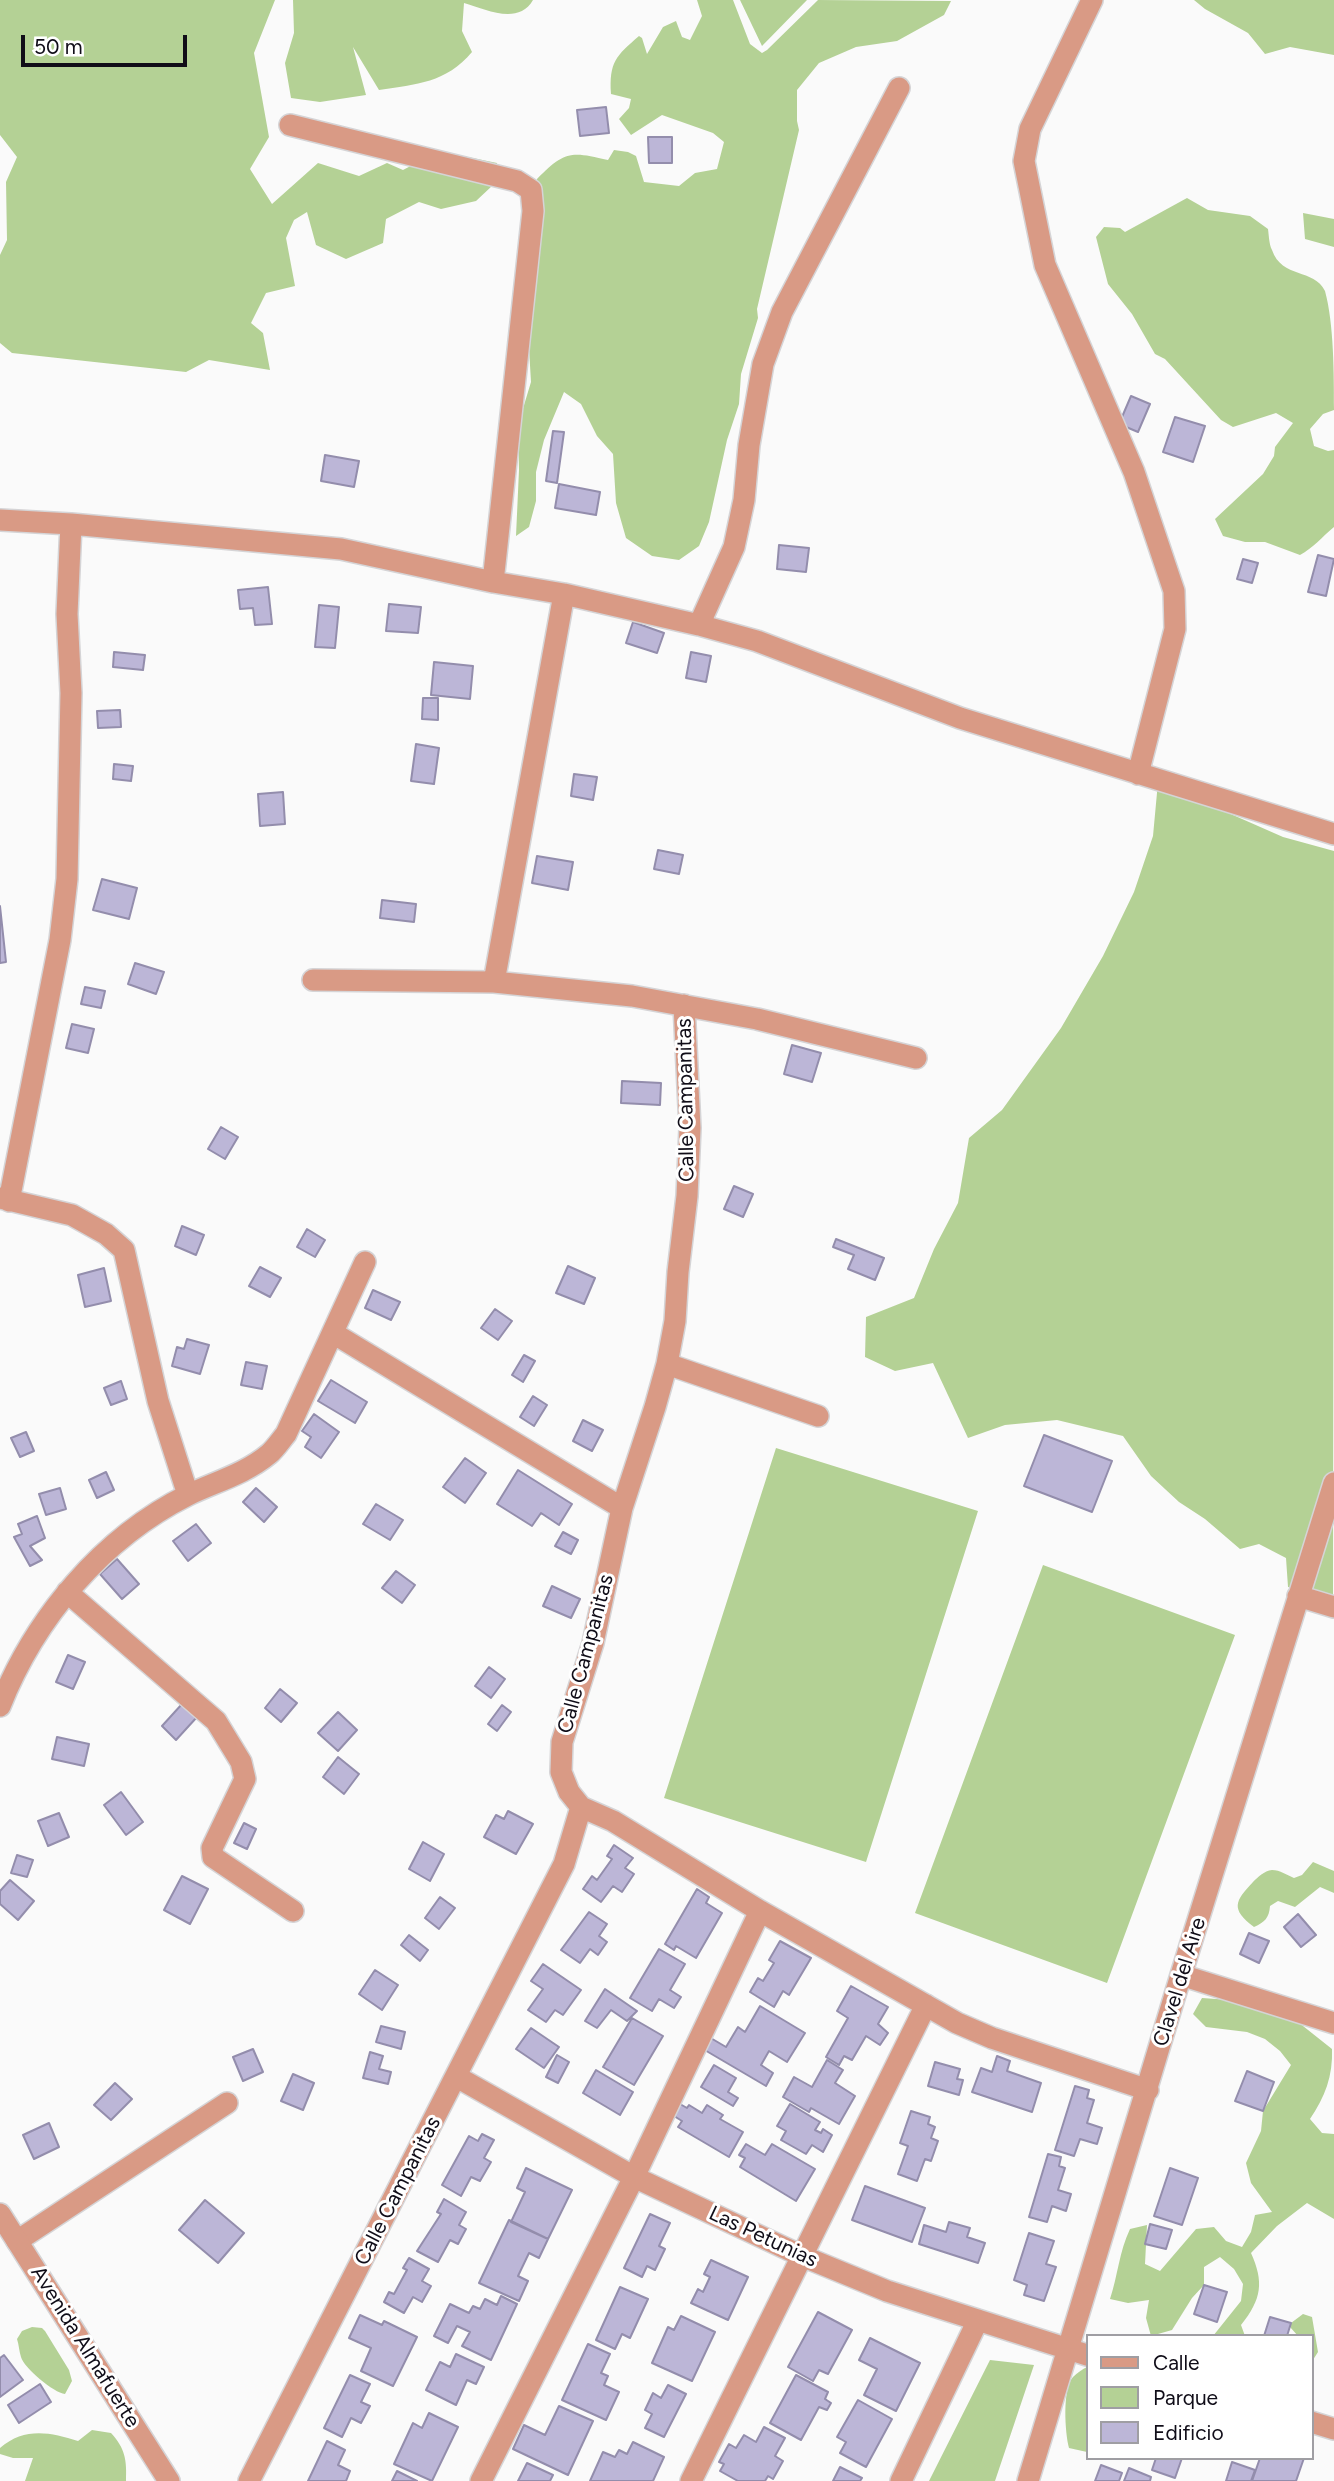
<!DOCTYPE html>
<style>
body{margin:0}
#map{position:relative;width:1334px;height:2481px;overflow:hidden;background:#fafafa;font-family:Figtree,sans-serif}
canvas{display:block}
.legend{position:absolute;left:1086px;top:2334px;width:228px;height:126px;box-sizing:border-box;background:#fff;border:2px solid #9f9ea3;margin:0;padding:9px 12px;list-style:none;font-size:21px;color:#100d18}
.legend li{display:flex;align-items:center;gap:14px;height:35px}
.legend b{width:35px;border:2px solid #9f9ea3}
.scale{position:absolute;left:21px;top:35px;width:166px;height:32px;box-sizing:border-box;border:4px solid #100d18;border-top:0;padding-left:9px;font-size:21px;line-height:24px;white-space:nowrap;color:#100d18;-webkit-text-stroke:5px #fff;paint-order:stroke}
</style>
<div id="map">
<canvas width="1334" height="2481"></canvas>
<ul class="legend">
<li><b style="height:9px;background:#d99a85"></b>Calle</li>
<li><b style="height:19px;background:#b4d195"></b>Parque</li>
<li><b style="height:19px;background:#bcb6d7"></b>Edificio</li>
</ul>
<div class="scale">50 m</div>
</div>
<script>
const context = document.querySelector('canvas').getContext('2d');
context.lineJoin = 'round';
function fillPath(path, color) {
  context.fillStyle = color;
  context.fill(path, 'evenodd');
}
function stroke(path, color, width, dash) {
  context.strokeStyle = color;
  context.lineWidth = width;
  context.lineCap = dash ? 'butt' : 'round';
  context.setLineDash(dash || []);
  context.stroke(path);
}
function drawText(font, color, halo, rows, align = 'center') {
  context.font = font + ' Figtree,sans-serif';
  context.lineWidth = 6;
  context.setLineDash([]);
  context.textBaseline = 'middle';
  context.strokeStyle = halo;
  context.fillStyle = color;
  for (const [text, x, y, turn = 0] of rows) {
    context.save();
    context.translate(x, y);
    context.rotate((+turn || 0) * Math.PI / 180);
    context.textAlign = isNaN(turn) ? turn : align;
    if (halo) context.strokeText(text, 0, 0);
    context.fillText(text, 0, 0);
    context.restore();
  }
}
fillPath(new Path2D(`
 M0 0H275L254 53 269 137 250 169 272 204 318 163 359 176 387 163 403 170 439 151 497 163 492 186 476 201 441 209 419 202 386 219 383 243 346 259 316 245 307 212 294 220 286 238 295 286 266 293 251 323 263 333 270 370 209 360 186 372 12 353 0 343V255L7 240 6 182 17 157 0 135Z
 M293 0H533C518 26 485 9 464 3L462 31 472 52C446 83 417 84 379 90L353 47 366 95 320 102 291 98 285 63 294 33Z
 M697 0H733L750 44 762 53 767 50 818 0 951 1 944 15 897 41 856 47 819 63 797 90V121L799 130 757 309 758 318 741 374 739 404 727 440 709 522 699 546 679 560 652 556 626 538 616 503 613 454 597 436 581 404 564 392 544 440 536 472V501L529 527 516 536 519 470 518 425 531 382 527 315 541 230 537 179C564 151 571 151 608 160L614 150 628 152 636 156 644 182 679 186 695 173 717 169 724 142 713 133 662 115 631 135 619 119 629 108 631 99 611 94C609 62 616 56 639 36L642 38 647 54 663 27 676 21 682 37 690 40 702 16Z
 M740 0H807L762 46Z
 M1194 0H1334V55L1290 47 1265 54 1248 33 1205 9Z
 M1187 198 1208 210 1250 216 1268 229C1269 236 1269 244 1272 250 1282 279 1314 268 1325 291 1334 324 1334 374 1334 410L1323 414 1310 429 1314 446 1328 451 1334 450V527C1322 537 1313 548 1300 555L1265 542H1245L1223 536 1215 519 1263 474 1274 456 1275 447 1293 423 1276 413 1233 427 1221 420 1165 359 1155 354 1132 314 1108 284 1096 237 1104 227 1120 228 1125 232Z
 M1303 213 1334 219V247L1305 239Z
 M1158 782 1283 837 1334 851 1333 1598 1288 1587 1286 1558 1259 1544 1240 1549 1205 1519 1179 1502 1151 1476 1123 1436 1057 1420 1005 1425 968 1438 933 1363 895 1371 865 1357 866 1317 914 1298 934 1249 958 1203 969 1138 1002 1110 1061 1028 1103 956 1134 892 1153 836Z
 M776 1448 978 1511 866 1862 664 1798Z
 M1043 1565 1235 1635 1107 1983 915 1913Z
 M1313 1862 1334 1871V1893L1320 1887 1295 1907 1278 1901 1270 1906C1269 1918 1265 1922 1254 1927 1230 1909 1235 1901 1253 1882 1258 1877 1264 1871 1272 1870 1280 1870 1287 1875 1294 1878L1302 1875Z
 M1202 1998 1258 2002 1292 2011 1303 2026 1332 2049C1333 2076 1325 2097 1310 2119L1322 2133 1334 2134V2219L1307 2203 1277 2226 1251 2253C1264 2282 1262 2299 1241 2325L1245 2336H1213L1241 2301 1243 2284 1234 2269 1220 2257 1204 2267V2285L1192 2298 1172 2330 1151 2336 1146 2318 1149 2300 1128 2303 1110 2299C1118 2275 1119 2252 1130 2229L1147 2225 1145 2264 1160 2271 1196 2229 1214 2227 1226 2241 1242 2247 1251 2232 1255 2215 1272 2212 1251 2183 1246 2163 1261 2131 1263 2111 1291 2065 1280 2051 1265 2039 1247 2032 1206 2027 1193 2014Z
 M1303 2314 1312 2317 1318 2352 1311 2363V2336H1298L1290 2327 1291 2323Z
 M32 2327 42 2328 45 2331 69 2370 72 2381 65 2394C54 2393 24 2368 21 2357 19 2351 19 2345 17 2339L22 2331Z
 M990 2360 1034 2365 995 2481H929Z
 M1087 2367V2452L1069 2448C1065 2433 1062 2389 1073 2377 1077 2373 1083 2369 1087 2367Z
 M92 2430 111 2433C125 2448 127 2460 126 2481H25L33 2458H13L0 2454V2448C24 2427 50 2432 78 2441Z`), '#b4d195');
const building = new Path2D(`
 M606 107 609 133 580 136 577 110Z
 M648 137H672V163H649Z
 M1131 396 1150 404 1138 432 1119 424Z
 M1175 417 1205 426 1193 462 1163 452Z
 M553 431 564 432 557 483 546 481Z
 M325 455 359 461 354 487 321 481Z
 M559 484 600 492 596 515 555 508Z
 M779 545 809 548 806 572 777 569Z
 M1318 555 1334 559 1326 596 1308 592Z
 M1243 559 1258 563 1252 583 1237 579Z
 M268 587 272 624 255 625 253 608 240 609 238 590Z
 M389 604 421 607 418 633 386 631Z
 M319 605 339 607 335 648 315 647Z
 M633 622 664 633 657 653 626 643Z
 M114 652 145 655 143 670 113 667Z
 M691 652 711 656 706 682 686 678Z
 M434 662 473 666 470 699 431 695Z
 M423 698H438V720L422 719Z
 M120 710 121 727 98 728 97 711Z
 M416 744 439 748 434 784 411 781Z
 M114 764 133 766 131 781 113 779Z
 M574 774 597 777 593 800 571 796Z
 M283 792 285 824 260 826 258 794Z
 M658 850 683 855 679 874 654 869Z
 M537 856 573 862 568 890 532 883Z
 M102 879 137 888 129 919 93 910Z
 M382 900 416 904 414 922 380 918Z
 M0 906 6 962 0 963Z
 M135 963 164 972 156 994 128 984Z
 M85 987 105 991 101 1008 81 1004Z
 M72 1024 94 1029 88 1053 66 1048Z
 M792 1045 821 1053 812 1082 784 1074Z
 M622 1081 661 1083 660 1105 621 1103Z
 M221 1127 238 1137 225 1159 208 1149Z
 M734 1186 753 1194 743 1217 724 1209Z
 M182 1226 204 1235 196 1255 175 1246Z
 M307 1229 325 1240 315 1257 297 1247Z
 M836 1239 884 1258 875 1280 848 1269 854 1255 833 1247Z
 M568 1266 595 1278 584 1304 556 1293Z
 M260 1267 281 1278 270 1297 249 1286Z
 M104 1268 111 1301 85 1307 78 1275Z
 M373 1290 400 1302 391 1320 365 1308Z
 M495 1309 512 1321 498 1340 481 1328Z
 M187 1339 209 1345 200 1374 172 1366 177 1347 184 1349Z
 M524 1355 535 1361 523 1382 512 1375Z
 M246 1362 267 1366 262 1389 241 1385Z
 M331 1380 367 1402 355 1423 318 1401Z
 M121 1381 127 1399 111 1405 104 1388Z
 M533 1396 547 1405 534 1426 520 1417Z
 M314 1414 339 1432 321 1458 305 1447 311 1437 302 1431Z
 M583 1420 603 1430 592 1451 573 1441Z
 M26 1432 34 1451 20 1457 11 1438Z
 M1044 1435 1112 1461 1092 1512 1024 1486Z
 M465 1458 486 1473 465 1503 443 1487Z
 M518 1470 572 1504 559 1525 541 1513 532 1526 497 1504Z
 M106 1472 114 1490 97 1498 89 1480Z
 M60 1488 66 1509 46 1515 39 1494Z
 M256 1488 277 1507 264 1522 243 1502Z
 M376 1504 403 1520 390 1540 363 1524Z
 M37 1516 45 1538 30 1546 42 1560 30 1566 14 1537 22 1534 18 1524Z
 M196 1524 211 1543 188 1561 173 1541Z
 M563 1532 578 1540 571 1554 555 1546Z
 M117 1559 139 1584 122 1599 100 1574Z
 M396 1571 415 1585 402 1603 382 1588Z
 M552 1586 580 1599 571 1618 543 1606Z
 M68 1655 85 1662 73 1689 56 1682Z
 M489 1667 505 1679 491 1698 475 1686Z
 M280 1689 297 1703 281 1722 265 1708Z
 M182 1704 197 1717 176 1740 162 1726Z
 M502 1705 511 1712 497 1731 488 1724Z
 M338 1712 357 1730 338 1751 318 1733Z
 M57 1737 89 1744 84 1766 52 1759Z
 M338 1757 359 1774 344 1794 323 1777Z
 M121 1792 143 1822 126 1835 104 1805Z
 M508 1811 533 1824 516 1854 484 1837 496 1815 504 1819Z
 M59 1813 69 1837 48 1846 38 1821Z
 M244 1823 256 1829 247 1849 234 1843Z
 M423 1842 444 1854 430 1881 409 1869Z
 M614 1845 633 1858 625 1868 634 1874 622 1892 613 1886 601 1902 583 1889 592 1876 597 1880 612 1859 607 1856Z
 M17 1855 33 1860 27 1877 11 1873Z
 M182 1876 208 1889 190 1924 164 1910Z
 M10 1880 34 1901 18 1920 0 1904V1891Z
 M697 1889 709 1897 706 1903 722 1913 696 1958 676 1946 674 1950 665 1944Z
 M440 1897 455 1908 439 1929 425 1918Z
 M589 1912 607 1924 599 1936 607 1942 598 1955 590 1949 580 1963 561 1950Z
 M1298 1914 1316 1935 1301 1947 1284 1927Z
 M1249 1933 1269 1941 1259 1963 1240 1954Z
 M409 1935 428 1950 420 1961 401 1945Z
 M780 1941 811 1958 789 1995 783 1991 774 2007 750 1992 758 1978 763 1981 774 1963 769 1960Z
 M659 1949 685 1964 670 1990 681 1997 674 2008 659 1999 652 2011 630 1998Z
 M543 1964 581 1990 563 2015 555 2010 546 2022 528 2010 543 1989 531 1981Z
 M375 1970 398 1985 382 2010 359 1994Z
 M851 1986 888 2007 878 2024 888 2033 880 2045 866 2036 852 2060 844 2056 839 2065 826 2057 848 2018 837 2011Z
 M605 1989 637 2011 627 2021 611 2010 597 2028 585 2021Z
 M760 2006 805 2033 787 2062 769 2051 761 2065 773 2073 766 2086 703 2049 709 2037 726 2047 738 2027 745 2032Z
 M632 2018 663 2036 634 2085 603 2067Z
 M381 2026 405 2032 401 2049 376 2042Z
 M531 2028 559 2047 544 2068 516 2049Z
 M253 2049 263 2072 243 2081 233 2057Z
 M370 2052 383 2056 379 2069 391 2072 388 2084 363 2078Z
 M557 2055 569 2062 558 2083 546 2077Z
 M997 2056 1010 2061 1007 2071 1041 2083 1032 2112 972 2092 981 2068 992 2072Z
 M827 2060 843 2070 835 2083 855 2096 839 2124 811 2108 809 2112 783 2097 794 2077 812 2087Z
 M935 2062 960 2069 957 2079 963 2080 959 2095 928 2086Z
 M714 2065 736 2078 728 2092 738 2098 733 2106 701 2087Z
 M596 2070 633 2092 620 2115 583 2093Z
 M1247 2071 1274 2082 1263 2111 1235 2101Z
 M293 2074 314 2083 303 2110 281 2101Z
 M115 2083 132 2099 111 2120 94 2105Z
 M1075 2086 1089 2090 1087 2098 1094 2100 1087 2123 1102 2128 1097 2144 1080 2139 1074 2156 1055 2150Z
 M680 2104 687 2108 689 2105 702 2113 707 2105 723 2115 720 2119 743 2132 729 2157 678 2127 682 2121 674 2116Z
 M790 2104 820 2122 815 2130 821 2133 823 2129 832 2135 823 2152 812 2145 806 2154 781 2140 786 2131 777 2126Z
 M911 2111 930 2117 928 2124 935 2127 931 2138 938 2141 931 2161 925 2159 917 2181 898 2174 908 2146 900 2143Z
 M49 2123 59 2147 34 2159 23 2135Z
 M482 2134 494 2140 484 2158 491 2162 480 2181 471 2177 461 2196 442 2185 469 2136 478 2141Z
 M746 2144 765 2155 772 2144 815 2169 796 2201 740 2167 745 2158 739 2155Z
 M1048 2154 1061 2157 1059 2166 1065 2168 1058 2190 1071 2194 1066 2211 1052 2206 1047 2222 1029 2217Z
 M526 2168 572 2190 548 2239 511 2222 525 2192 517 2188Z
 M1170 2168 1198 2178 1182 2225 1154 2216Z
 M865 2186 925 2208 912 2242 852 2220Z
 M444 2199 466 2212 459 2225 466 2229 458 2244 450 2240 438 2262 417 2251 441 2214 437 2212Z
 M205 2200 244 2233 218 2263 179 2230Z
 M650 2214 670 2223 659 2246 665 2249 655 2270 647 2266 642 2277 624 2268Z
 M509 2220 548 2239 539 2258 529 2253 518 2276 528 2281 519 2301 479 2283Z
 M949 2222 970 2228 967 2237 985 2243 978 2263 919 2244 924 2225 946 2232Z
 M1150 2224 1172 2230 1166 2249 1145 2244Z
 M1029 2233 1054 2241 1046 2264 1056 2267 1044 2301 1024 2295 1027 2285 1014 2280Z
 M409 2258 429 2269 422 2281 431 2286 422 2302 413 2297 404 2313 384 2302 389 2292 394 2294 407 2270 403 2268Z
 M711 2260 748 2277 728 2320 691 2303 698 2289 703 2292 710 2277 704 2274Z
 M1204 2285 1227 2292 1217 2322 1194 2314Z
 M620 2287 648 2299 630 2338 622 2334 615 2349 596 2340Z
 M501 2296 517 2304 491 2360 462 2346 470 2332 457 2326 448 2343 434 2336 450 2304 469 2313 473 2306 480 2309 485 2299 497 2305Z
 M818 2312 852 2330 828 2374 819 2370 813 2381 788 2367Z
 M360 2315 382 2325 384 2321 417 2337 393 2386 361 2371 371 2348 349 2338Z
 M681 2316 715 2332 692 2381 652 2363 668 2327 674 2330Z
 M1270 2317 1291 2323 1287 2336H1264Z
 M870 2338 920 2363 896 2411 864 2395 877 2369 859 2360Z
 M588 2344 610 2354 601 2373 608 2376 604 2385 619 2392 606 2420 562 2400Z
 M456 2354 484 2367 476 2384 467 2380 456 2405 426 2390 440 2362 450 2367Z
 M4 2355 23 2380 0 2397V2358Z
 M350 2375 370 2384 361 2402 370 2406 361 2423 351 2418 342 2437 324 2428Z
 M796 2375 828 2392 825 2399 831 2403 827 2410 819 2407 801 2440 770 2423Z
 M40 2384 51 2402 19 2423 8 2405Z
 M668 2385 686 2394 664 2437 645 2428 652 2414 645 2410 653 2393 661 2398Z
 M858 2400 892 2419 866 2467 840 2453 846 2442 837 2437Z
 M559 2406 593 2421 568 2475 513 2449 524 2425 545 2435Z
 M429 2413 458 2427 432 2481 394 2464 413 2423 422 2428Z
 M764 2427 785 2438 775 2456 783 2461 773 2479 768 2476 765 2481H738L720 2471 724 2464 719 2462 729 2444 736 2448 744 2435 756 2442Z
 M327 2441 345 2450 338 2465 350 2471 346 2481H308Z
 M633 2442 664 2457 653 2481H590L603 2452 615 2457 619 2450 627 2454Z
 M1156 2458H1182L1175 2478 1152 2470Z
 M1260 2458H1304L1296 2481H1252Z
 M1232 2462 1255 2470 1251 2481H1226Z
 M527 2463 553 2475 550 2481H518Z
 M1101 2465 1122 2473 1119 2481H1095Z
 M840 2467 862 2478 860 2481H833Z
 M1129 2468 1151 2477 1150 2481H1124Z
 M397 2471 417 2481H392Z`);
fillPath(building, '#bcb6d7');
stroke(building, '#938dac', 2);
const minor = new Path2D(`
 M1092 0 1030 129 1024 161 1045 265 1134 472 1174 591 1175 629 1138 774
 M290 125 517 181 531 190 533 211 493 582
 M0 520 71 524 341 549 493 582 564 594 699 625 757 641 960 718 1334 834
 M699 625 734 547 744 500 749 445 763 364 782 312 899 88
 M313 980 494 982 632 996 757 1019 916 1058
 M494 982 564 594
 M684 1005 690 1128 687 1196 678 1272 675 1321 667 1364 655 1407 622 1508 593 1643 562 1742 561 1772 569 1792 581 1807 613 1821 760 1911 957 2023 992 2038 1148 2090
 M0 1198 72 1215 106 1234 124 1250 158 1401 188 1495
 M9 1201 60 940 67 879 71 693 67 614 71 524
 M333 1333 622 1508
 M667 1364 818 1416
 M67 1592 216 1721 241 1762 245 1779 212 1848 213 1857 293 1911
 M1298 1596 1334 1607
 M0 1706C35 1618 102 1538 188 1495 215 1482 245 1474 269 1454 275 1449 281 1440 286 1434L365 1262
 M1181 1975 1334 2023
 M457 2077 634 2177 802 2256 887 2291 1087 2355
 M17 2241 227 2103
 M1311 2422 1334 2429
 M249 2481 564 1864 581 1807
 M481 2481 634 2177 760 1911
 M691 2481 926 2005
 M901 2481 978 2320
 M1028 2481 1181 1975 1334 1483`);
const tertiary = new Path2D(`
 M0 2214 169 2481`);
stroke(minor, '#d5d4d6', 24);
stroke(tertiary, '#d5d4d6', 24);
stroke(minor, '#d99a85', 21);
stroke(tertiary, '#d99a85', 21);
drawText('21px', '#100d18', '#fff', [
 ["Calle Campanitas",686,1100,-91],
 ["Calle Campanitas",586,1654,-75],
 ["Clavel del Aire",1180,1982,-73],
 ["Calle Campanitas",398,2191,-63],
 ["Las Petunias",763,2237,25],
 ["Avenida Almafuerte",85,2347,58]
]);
</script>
